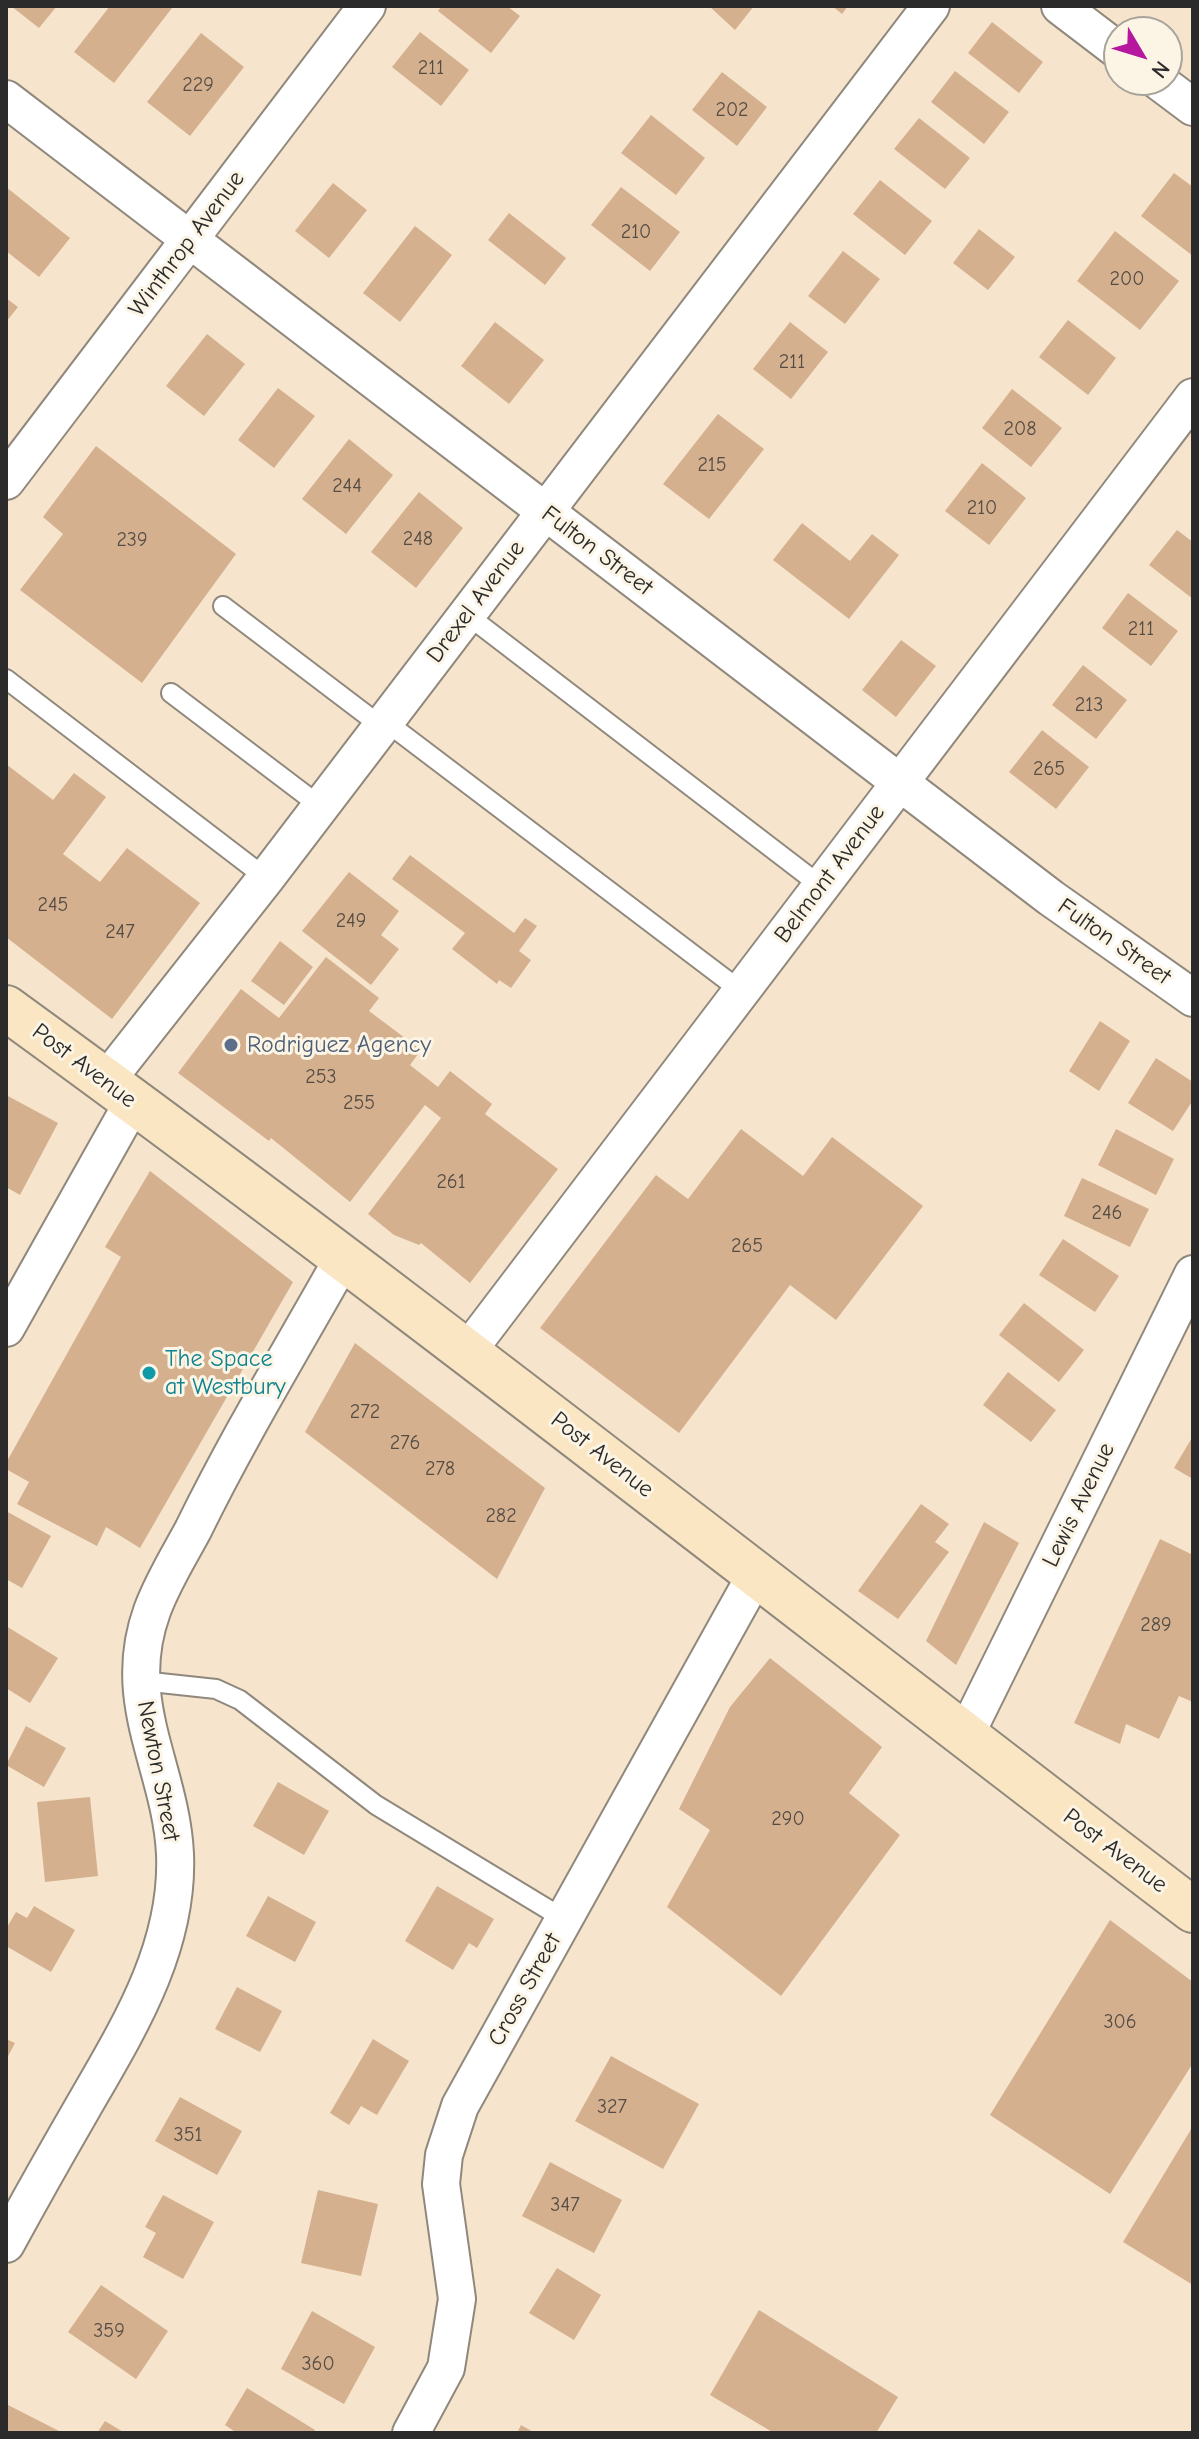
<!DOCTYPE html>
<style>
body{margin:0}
#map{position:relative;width:1199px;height:2439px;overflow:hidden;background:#f6e5cc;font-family:"Comic Neue",sans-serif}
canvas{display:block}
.frame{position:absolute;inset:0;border:8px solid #2b2b2b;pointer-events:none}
.north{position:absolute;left:1103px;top:16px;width:80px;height:80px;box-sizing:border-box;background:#fcf5e5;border:2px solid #a8a49b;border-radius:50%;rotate:128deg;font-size:22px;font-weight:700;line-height:32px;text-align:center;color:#2b2b2b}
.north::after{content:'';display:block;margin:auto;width:28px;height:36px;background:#b5179e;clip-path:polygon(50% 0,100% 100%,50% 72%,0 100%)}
</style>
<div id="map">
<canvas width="1199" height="2439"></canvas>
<div class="frame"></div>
<div class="north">N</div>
</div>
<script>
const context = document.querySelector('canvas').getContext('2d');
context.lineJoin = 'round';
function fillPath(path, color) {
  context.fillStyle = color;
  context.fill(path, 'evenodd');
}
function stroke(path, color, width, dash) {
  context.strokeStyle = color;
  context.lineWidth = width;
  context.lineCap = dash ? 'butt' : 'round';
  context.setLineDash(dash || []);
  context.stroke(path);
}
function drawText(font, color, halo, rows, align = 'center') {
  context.font = font + ' "Comic Neue",sans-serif';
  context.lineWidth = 6;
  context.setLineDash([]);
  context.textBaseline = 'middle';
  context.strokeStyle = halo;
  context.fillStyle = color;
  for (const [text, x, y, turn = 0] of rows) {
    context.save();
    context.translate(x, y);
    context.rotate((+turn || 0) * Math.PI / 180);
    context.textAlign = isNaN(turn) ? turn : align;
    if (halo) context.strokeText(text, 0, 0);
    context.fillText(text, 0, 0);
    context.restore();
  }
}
fillPath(new Path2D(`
 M11 6H57L39 28Z
 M110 6 172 8 114 83 74 52Z
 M442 6H507L520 16 491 53 438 11Z
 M709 6H754L735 30Z
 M832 6H848L842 14Z
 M992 22 1043 62 1019 93 968 53Z
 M420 32 469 70 441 106 392 67Z
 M201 33 244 67 190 136 147 102Z
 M955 71 1009 112 984 144 931 102Z
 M722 72 767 107 737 146 692 110Z
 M651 115 705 158 676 195 621 153Z
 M919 118 970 158 945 189 894 149Z
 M1174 173 1193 187V256L1141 216Z
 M880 180 932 221 905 255 853 214Z
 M333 183 367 210 329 258 295 231Z
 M6 187 70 238 39 277 6 251Z
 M621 187 680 232 650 271 591 225Z
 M509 213 566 258 545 285 488 240Z
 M415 226 452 255 400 322 363 293Z
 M979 229 1015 257 988 290 953 263Z
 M1115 231 1179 281 1140 330 1077 281Z
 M843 251 880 279 845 324 808 296Z
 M6 298 18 307 6 322Z
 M1068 320 1116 358 1088 395 1039 357Z
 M495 322 544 360 509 404 461 366Z
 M790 322 828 352 791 399 753 369Z
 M207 334 245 364 204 416 166 386Z
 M278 388 315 416 274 468 238 440Z
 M1012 389 1062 428 1031 467 982 428Z
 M718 414 764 449 709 519 663 484Z
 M349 439 393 475 346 534 302 499Z
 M96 446 236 554 142 683 20 590 63 534 43 517Z
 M982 463 1026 498 989 545 945 511Z
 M419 492 463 528 416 588 371 552Z
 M802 523 850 561 872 534 899 555 849 619 773 560Z
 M1177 530 1193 542V599L1149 565Z
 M1128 593 1178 631 1151 666 1102 628Z
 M901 640 936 666 896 717 862 690Z
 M1083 665 1127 700 1096 739 1052 705Z
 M1042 730 1089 767 1056 809 1009 772Z
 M6 764 53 800 74 773 106 797 63 854 100 882 127 848 200 903 112 1019 6 937Z
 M410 855 514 933 525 918 537 926 519 951 531 960 511 988 499 980 497 984 452 949 465 933 392 879Z
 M349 872 399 911 381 935 399 949 371 985 302 931Z
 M280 941 313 967 284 1005 251 981Z
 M326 957 379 998 369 1011 421 1050 410 1065 438 1087 450 1071 492 1104 485 1114 558 1169 470 1283 421 1243 419 1245 394 1235 368 1214 441 1118 425 1105 350 1202 271 1138 269 1141 178 1073 241 989 279 1018Z
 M1100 1021 1130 1041 1099 1091 1069 1071Z
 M1156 1058 1193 1082V1100L1173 1131 1128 1103Z
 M6 1095 58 1123 20 1195 6 1187Z
 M741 1129 803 1176 832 1137 923 1206 836 1320 790 1285 679 1433 540 1328 656 1175 688 1199Z
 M1116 1129 1174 1159 1156 1195 1098 1165Z
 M150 1171 293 1282 140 1548 106 1527 97 1546 17 1504 29 1482 6 1469V1463L121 1257 105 1247Z
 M1082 1178 1149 1209 1130 1247 1064 1216Z
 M1063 1239 1119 1276 1095 1312 1039 1275Z
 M1024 1303 1084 1350 1059 1382 999 1335Z
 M355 1343 545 1488 497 1579 305 1432Z
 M1008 1372 1056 1410 1031 1442 983 1405Z
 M1193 1436V1479L1174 1468Z
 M921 1504 949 1524 935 1542 949 1552 898 1619 858 1591Z
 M6 1511 51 1536 22 1588 6 1579Z
 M984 1522 1019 1543 956 1665 926 1641Z
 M1160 1539 1193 1555V1702L1179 1696 1159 1739 1126 1724 1120 1744 1074 1723Z
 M6 1626 58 1658 30 1703 6 1688Z
 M770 1658 882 1747 849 1793 900 1835 781 1996 667 1907 710 1830 679 1809 730 1707Z
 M26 1726 66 1748 44 1787 6 1765Z
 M278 1782 329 1811 304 1855 253 1826Z
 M90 1797 98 1876 45 1882 37 1802Z
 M437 1886 494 1919 477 1948 469 1943 453 1970 405 1941Z
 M268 1896 316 1922 295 1962 246 1936Z
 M34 1906 75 1930 51 1972 6 1946V1929L16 1912 27 1918Z
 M1110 1920 1193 1982V2063L1110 2194 990 2115Z
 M237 1987 282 2011 260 2052 215 2029Z
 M6 2039 15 2043 6 2060Z
 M373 2039 409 2061 377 2115 361 2106 349 2125 330 2113Z
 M611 2056 699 2104 663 2169 575 2121Z
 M180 2097 242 2131 217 2175 155 2141Z
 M1193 2126V2285L1123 2242Z
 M550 2162 622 2200 594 2253 522 2216Z
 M318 2190 378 2204 361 2276 301 2263Z
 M163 2195 214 2222 183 2279 143 2257 156 2233 145 2227Z
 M557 2268 601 2295 574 2340 529 2313Z
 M101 2285 168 2331 136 2379 68 2332Z
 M759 2310 898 2397 876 2433H774L710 2395Z
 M312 2311 375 2347 344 2404 281 2369Z
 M247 2388 315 2430 314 2433H237L225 2425Z
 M6 2404 63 2433H6Z
 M105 2421 125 2433H97Z
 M521 2425 535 2433H517Z`), '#d4b08f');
const lane = new Path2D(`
 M223 606 381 726
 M466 614 821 886
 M6 679 266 878
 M171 693 320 806
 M385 721 741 991
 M142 1681 216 1689 240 1700 376 1805 564 1919`);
const street = new Path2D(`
 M1060 6 1119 51
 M1157 80 1193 107
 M6 99 1051 898 1193 998
 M6 481 367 6
 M106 1081 266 878 931 6
 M6 1328 133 1102
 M467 1352 1193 397
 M965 1736 1193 1274
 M6 2244C31 2198 57 2152 83 2107 128 2029 179 1948 175 1854 171 1768 119 1702 152 1611 162 1583 179 1556 193 1530 238 1438 292 1349 342 1260
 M411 2433 446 2368 457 2299 441 2184 444 2155 460 2106 755 1576`);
const secondary = new Path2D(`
 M6 1008C408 1300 798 1609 1193 1910`);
stroke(lane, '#90887c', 22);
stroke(street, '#90887c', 40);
stroke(secondary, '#90887c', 48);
stroke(lane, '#fff', 18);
stroke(street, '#fff', 36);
stroke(secondary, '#fbe6c4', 44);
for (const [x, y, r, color] of [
 [231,1045,8,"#5c6f8a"],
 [149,1373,8,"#0f9aa8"]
]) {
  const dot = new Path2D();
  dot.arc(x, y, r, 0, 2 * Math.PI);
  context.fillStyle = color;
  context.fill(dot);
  stroke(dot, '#fcf5e5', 3);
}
drawText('20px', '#554c44', null, [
 ["211",431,68],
 ["229",198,85],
 ["202",732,110],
 ["210",636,232],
 ["200",1127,279],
 ["211",792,362],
 ["208",1020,429],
 ["215",712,465],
 ["244",347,486],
 ["210",982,508],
 ["248",418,539],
 ["239",132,540],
 ["211",1141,629],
 ["213",1089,705],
 ["265",1049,769],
 ["245",53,905],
 ["249",351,921],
 ["247",120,932],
 ["253",321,1077],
 ["255",359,1103],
 ["261",451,1182],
 ["246",1107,1213],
 ["265",747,1246],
 ["272",365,1412],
 ["276",405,1443],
 ["278",440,1469],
 ["282",501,1516],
 ["289",1156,1625],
 ["290",788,1819],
 ["306",1120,2022],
 ["327",612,2107],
 ["351",188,2135],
 ["347",565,2205],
 ["359",109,2331],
 ["360",318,2364]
]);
drawText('24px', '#2b2b2b', '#fcf5e5', [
 ["Winthrop Avenue",187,244,-53],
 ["Fulton Street",597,551,37],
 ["Drexel Avenue",476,602,-53],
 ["Belmont Avenue",830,874,-53],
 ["Fulton Street",1114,942,35],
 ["Post Avenue",84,1066,37],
 ["Post Avenue",602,1455,38],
 ["Lewis Avenue",1079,1505,-64],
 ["Newton Street",158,1771,79],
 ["Post Avenue",1115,1851,37],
 ["Cross Street",525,1990,-61]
]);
drawText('24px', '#4e5e75', '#fcf5e5', [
 ["Rodriguez Agency",247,1045]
], 'left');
drawText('24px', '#0d838f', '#fcf5e5', [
 ["The Space",165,1359],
 ["at Westbury",165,1387]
], 'left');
</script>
